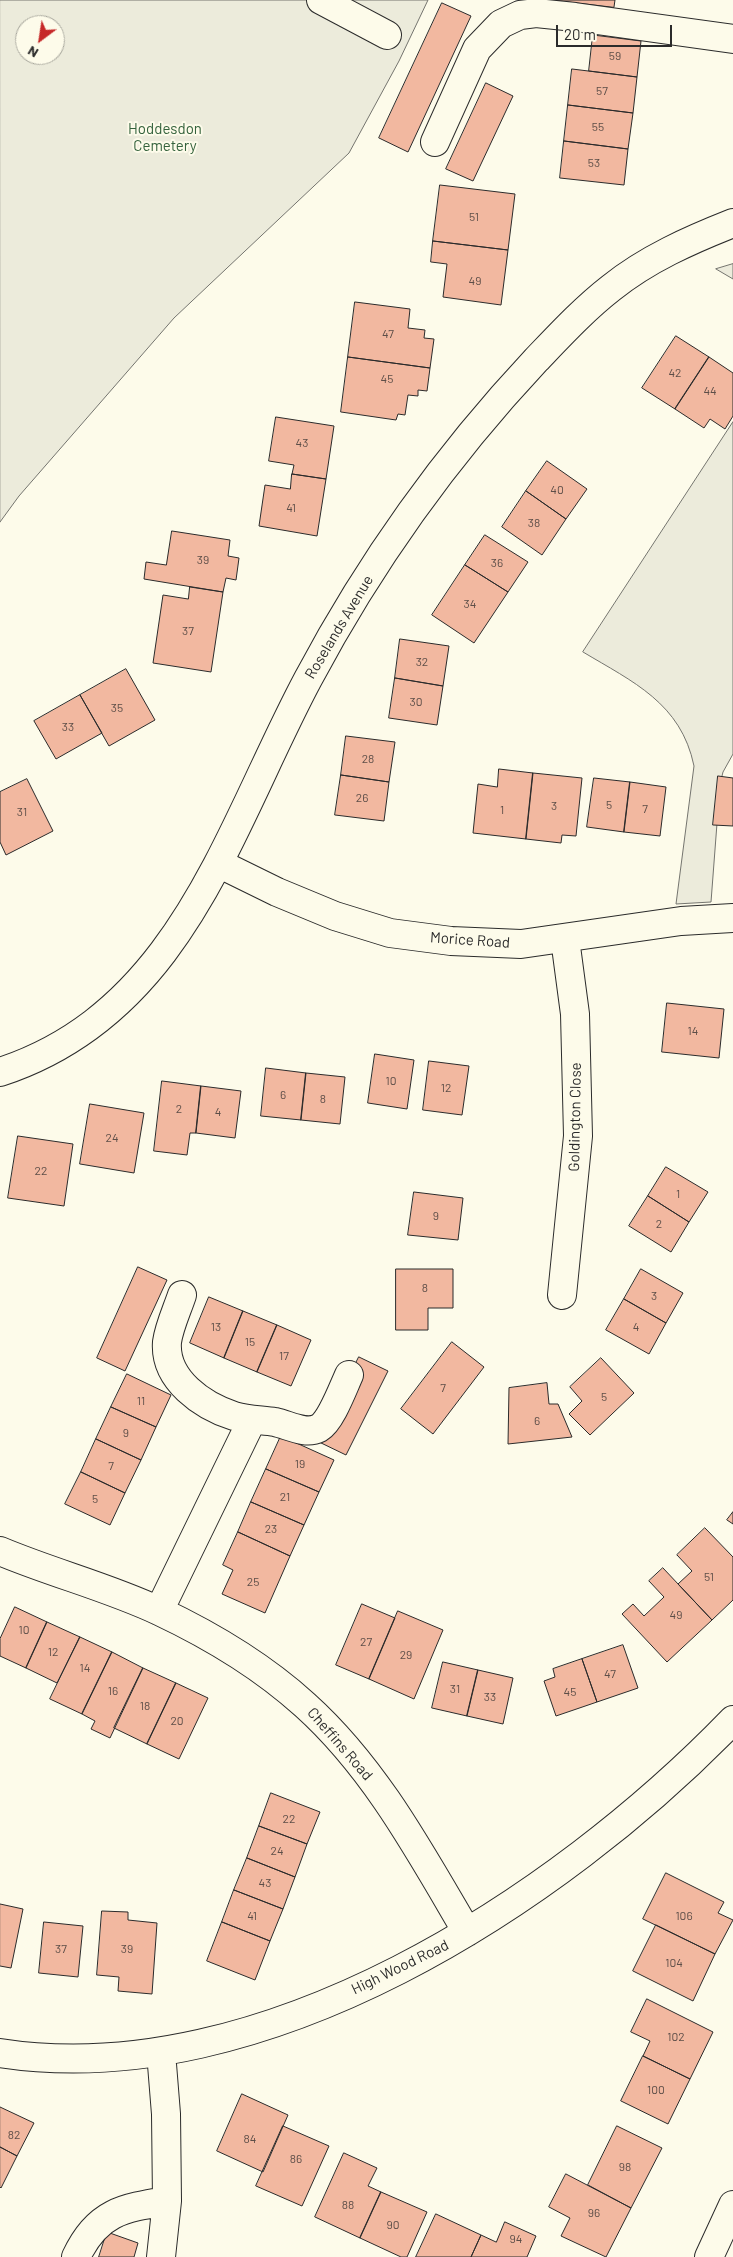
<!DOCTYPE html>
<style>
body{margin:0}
#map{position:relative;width:733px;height:2257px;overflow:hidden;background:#fdfbea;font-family:Barlow,sans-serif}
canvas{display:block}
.north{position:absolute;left:15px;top:15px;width:50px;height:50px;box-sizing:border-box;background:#fdfbea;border:1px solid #a9a89e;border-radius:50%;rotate:211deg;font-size:14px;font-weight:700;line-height:20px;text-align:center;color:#2b2b2b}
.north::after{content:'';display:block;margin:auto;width:18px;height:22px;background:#c62828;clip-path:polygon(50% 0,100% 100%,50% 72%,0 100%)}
.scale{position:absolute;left:556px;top:25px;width:116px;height:22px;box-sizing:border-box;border:2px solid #2b2b2b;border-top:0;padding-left:6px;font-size:15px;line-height:18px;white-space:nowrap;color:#2b2b2b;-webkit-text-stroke:4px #fdfbea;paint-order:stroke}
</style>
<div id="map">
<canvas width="733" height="2257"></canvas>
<div class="north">N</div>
<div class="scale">20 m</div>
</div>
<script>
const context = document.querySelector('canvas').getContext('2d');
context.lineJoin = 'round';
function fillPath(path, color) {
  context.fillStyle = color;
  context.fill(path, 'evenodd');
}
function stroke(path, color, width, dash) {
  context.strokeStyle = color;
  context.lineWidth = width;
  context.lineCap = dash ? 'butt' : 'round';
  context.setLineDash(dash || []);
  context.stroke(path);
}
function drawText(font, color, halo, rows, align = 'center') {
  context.font = font + ' Barlow,sans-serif';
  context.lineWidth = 4;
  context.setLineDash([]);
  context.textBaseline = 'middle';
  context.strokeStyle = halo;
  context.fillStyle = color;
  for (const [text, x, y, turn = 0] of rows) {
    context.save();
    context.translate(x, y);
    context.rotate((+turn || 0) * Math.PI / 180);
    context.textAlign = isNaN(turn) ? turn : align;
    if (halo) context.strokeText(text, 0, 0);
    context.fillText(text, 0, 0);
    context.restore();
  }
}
const green = new Path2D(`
 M0 0H428L399 61 349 153 174 318 19 496 0 522ZM25 25H55V55H25Z
 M733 264V279L716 269Z
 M733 422V754L723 772 720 784 711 902 676 904 694 766C681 703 633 682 583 652Z`);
fillPath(green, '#ecebdb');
stroke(green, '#74746e', 1);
const building = new Path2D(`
 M551 0H615L614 7Z
 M442 3 471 16 408 152 379 138Z
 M593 35 641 41 637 77 589 71Z
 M572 69 637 77 633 113 568 105Z
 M486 83 513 96 473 181 446 169Z
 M568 105 633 113 628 149 564 141Z
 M564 141 628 149 624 185 560 178Z
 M440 185 515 194 508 250 433 241Z
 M433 241 508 250 501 305 443 297 447 264 431 262Z
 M355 302 410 309 408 328 425 330 424 338 434 339 430 368 348 357Z
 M676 336 709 357 675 409 642 388Z
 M348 357 430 368 427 391 418 390V396L408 395 405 415 398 414 396 420 341 412Z
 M709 357 733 373V416L725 429 710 419 704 428 675 409Z
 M276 417 334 426 326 479 292 474 294 465 269 461Z
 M547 461 587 489 566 519 526 491Z
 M292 474 326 479 317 536 259 526 265 485 290 489Z
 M526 491 566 519 542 555 502 527Z
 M172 531 230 540 228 556 239 558 236 580 226 578 223 592 144 579 146 562 166 565Z
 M485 535 528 562 508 592 465 565Z
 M465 565 508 592 474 643 432 615Z
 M190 587 223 592 211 672 153 663 163 595 188 599Z
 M400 639 449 646 443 686 395 678Z
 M126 669 155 720 109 746 80 695Z
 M395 678 443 686 437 725 389 718Z
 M80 695 102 733 56 759 34 721Z
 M346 736 395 742 389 782 341 775Z
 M499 769 533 773 526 839 473 833 478 784 497 787Z
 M533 773 582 778 576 836 562 835 561 843 526 839Z
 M341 775 389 782 384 821 335 815Z
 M718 776 733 778V826L713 825Z
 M594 778 630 782 624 832 587 827Z
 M27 779 53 831 6 855 0 842V792Z
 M630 782 666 787 660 836 624 832Z
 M667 1003 724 1009 719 1058 662 1052Z
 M375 1054 414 1060 407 1109 368 1103Z
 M429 1061 469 1066 462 1115 423 1110Z
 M266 1068 306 1073 301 1120 261 1116Z
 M306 1073 345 1077 340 1124 301 1120Z
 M162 1081 201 1086 196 1133H190L187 1155 154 1151Z
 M201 1086 241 1091 235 1138 196 1133Z
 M90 1104 144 1113 134 1173 80 1164Z
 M18 1136 73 1144 64 1206 8 1198Z
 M666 1167 708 1192 689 1222 648 1196Z
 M414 1192 463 1198 458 1240 408 1235Z
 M648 1196 689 1222 671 1252 629 1226Z
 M138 1267 167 1280 125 1371 97 1358Z
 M396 1269H453V1308H428V1330H396Z
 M641 1269 683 1293 666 1323 624 1299Z
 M209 1297 243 1311 224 1358 190 1343Z
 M624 1299 666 1323 649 1354 606 1330Z
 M243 1311 277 1325 257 1372 224 1358Z
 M277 1325 311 1340 291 1386 257 1372Z
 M452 1342 484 1367 433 1434 401 1409Z
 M359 1357 388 1371 346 1455 317 1441Z
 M601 1358 634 1393 590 1435 569 1414 582 1401 570 1387Z
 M127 1374 171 1395 156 1427 111 1407Z
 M547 1383 549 1404H558L572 1437 508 1444 509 1388Z
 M111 1407 156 1427 141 1460 96 1439Z
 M281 1436 334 1460 319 1492 266 1469Z
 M96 1439 141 1460 125 1493 81 1472Z
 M266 1469 319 1492 304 1525 251 1502Z
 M81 1472 125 1493 110 1525 65 1504Z
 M251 1502 304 1525 290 1556 238 1532Z
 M733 1512V1524L727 1520Z
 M705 1528 733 1557V1600L712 1620 678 1584 692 1571 677 1555Z
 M238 1532 290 1556 265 1613 222 1594 233 1570 223 1565Z
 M663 1568 712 1620 667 1662 622 1614 633 1604 644 1616 664 1597 649 1581Z
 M362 1604 395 1618 369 1679 336 1665Z
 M15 1607 47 1622 26 1668 0 1656V1639Z
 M398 1611 443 1630 414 1699 369 1679Z
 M47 1622 80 1637 57 1683 26 1668Z
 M80 1637 112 1652 82 1714 50 1699Z
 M623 1645 638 1688 597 1702 582 1659Z
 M112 1652 143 1668 110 1738 91 1729 95 1721 82 1714Z
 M582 1659 597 1702 556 1716 544 1681 555 1677 553 1669Z
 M443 1662 478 1670 467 1716 432 1708Z
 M143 1668 176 1683 147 1744 114 1728Z
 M478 1670 513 1678 503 1724 467 1716Z
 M176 1683 208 1698 179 1759 147 1744Z
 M271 1793 320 1812 307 1844 259 1826Z
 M259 1826 307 1844 295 1877 247 1858Z
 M247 1858 295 1877 283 1909 234 1890Z
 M666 1873 724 1902 718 1913 733 1920 715 1954 643 1919Z
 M234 1890 283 1909 270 1941 222 1922Z
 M0 1904 23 1909 11 1968 0 1966Z
 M102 1911 128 1912V1920L157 1923 152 1994 118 1991 119 1977 97 1975Z
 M44 1922 83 1926 78 1977 39 1973Z
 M222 1922 270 1941 255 1980 207 1961Z
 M656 1925 715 1954 693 2001 633 1971Z
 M647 1999 713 2032 690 2079 643 2056 650 2041 631 2032Z
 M643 2056 690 2079 668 2124 621 2101Z
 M242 2094 288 2115 263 2172 217 2151Z
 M0 2107 34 2123 17 2156 0 2147Z
 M283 2126 329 2146 302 2206 256 2186Z
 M617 2126 662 2148 631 2208 588 2185Z
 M0 2147 17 2156 1 2188 0 2187Z
 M344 2153 377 2168 368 2186 381 2192 360 2238 315 2217Z
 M566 2174 631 2208 606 2257 561 2236 570 2218 549 2207Z
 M381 2192 427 2212 407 2257H401L360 2238Z
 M436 2214 481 2235 471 2257H416Z
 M505 2222 536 2236 527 2257H471L481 2235 496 2242Z
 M107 2232 138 2243 134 2257H99Z`);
fillPath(building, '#f2b8a0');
stroke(building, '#2b2b2b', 1);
const minor = new Path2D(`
 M321 0 387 35
 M435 142 477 49 501 24 520 15 536 13 575 17 733 39
 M220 864 277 892 335 916 390 933 451 941 521 944 681 921 733 918
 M0 1072C181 1013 228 829 308 679 369 564 447 455 536 360 560 335 584 309 611 288 647 259 690 240 733 223
 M182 1295C177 1310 169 1327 167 1342 164 1380 203 1406 234 1416 247 1420 262 1420 275 1422 289 1425 305 1435 319 1428 331 1421 343 1388 349 1375
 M562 1295 578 1136 575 1014 565 939
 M0 1551C52 1573 108 1587 159 1611 212 1636 262 1666 305 1705 375 1768 420 1852 467 1932
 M159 1611 252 1420
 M161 2052 166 2114 167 2201 161 2257
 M0 2053C262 2094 558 1901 733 1720
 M76 2257C97 2212 123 2208 167 2201
 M709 2257 733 2205`);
stroke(minor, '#2b2b2b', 30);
stroke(minor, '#fdfbea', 28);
drawText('12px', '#5d4e48', null, [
 ["59",615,56],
 ["57",602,91],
 ["55",598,127],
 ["53",594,163],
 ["51",474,217],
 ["49",475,281],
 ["47",388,334],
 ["42",675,373],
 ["45",387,379],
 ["44",710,391],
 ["43",302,443],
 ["40",557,490],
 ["41",291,508],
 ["38",534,523],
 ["39",203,560],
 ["36",497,563],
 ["34",470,604],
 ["37",188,631],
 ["32",422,662],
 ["30",416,702],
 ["35",117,708],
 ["33",68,727],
 ["28",368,759],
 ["26",362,798],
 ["5",609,805],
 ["3",554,806],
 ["7",645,809],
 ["1",502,810],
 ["31",22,812],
 ["14",693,1031],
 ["10",391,1081],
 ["12",446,1088],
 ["6",283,1095],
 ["8",323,1099],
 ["2",179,1109],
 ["4",218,1112],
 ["24",112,1138],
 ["22",41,1171],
 ["1",678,1194],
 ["9",436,1216],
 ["2",659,1224],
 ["8",425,1288],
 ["3",654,1296],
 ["13",216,1327],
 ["4",636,1327],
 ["15",250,1342],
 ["17",284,1356],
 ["7",443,1388],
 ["5",604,1397],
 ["11",141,1401],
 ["6",537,1421],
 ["9",126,1433],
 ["19",300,1464],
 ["7",111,1466],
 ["21",285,1497],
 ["5",95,1499],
 ["23",271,1529],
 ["51",709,1577],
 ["25",253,1582],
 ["49",676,1615],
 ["10",24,1630],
 ["27",366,1642],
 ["12",53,1652],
 ["29",406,1655],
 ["14",85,1668],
 ["47",610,1674],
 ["31",455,1689],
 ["16",113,1691],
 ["45",570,1692],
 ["33",490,1697],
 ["18",145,1706],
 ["20",177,1721],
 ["22",289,1819],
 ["24",277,1851],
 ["43",265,1883],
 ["41",252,1916],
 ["106",684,1916],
 ["37",61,1949],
 ["39",127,1949],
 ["104",674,1963],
 ["102",676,2037],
 ["100",656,2090],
 ["82",14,2135],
 ["84",250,2139],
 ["86",296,2159],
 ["98",625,2167],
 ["88",348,2205],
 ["96",594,2213],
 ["90",393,2225],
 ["94",516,2239]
]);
drawText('15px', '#34623c', '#fdfbea', [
 ["Hoddesdon",165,129],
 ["Cemetery",165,146]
]);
drawText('15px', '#2b2b2b', '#fdfbea', [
 ["Roselands Avenue",339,627,-59],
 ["Morice Road",470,940,4],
 ["Goldington Close",575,1117,-89],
 ["Cheffins Road",340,1744,49],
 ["High Wood Road",400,1967,-26]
]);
</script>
